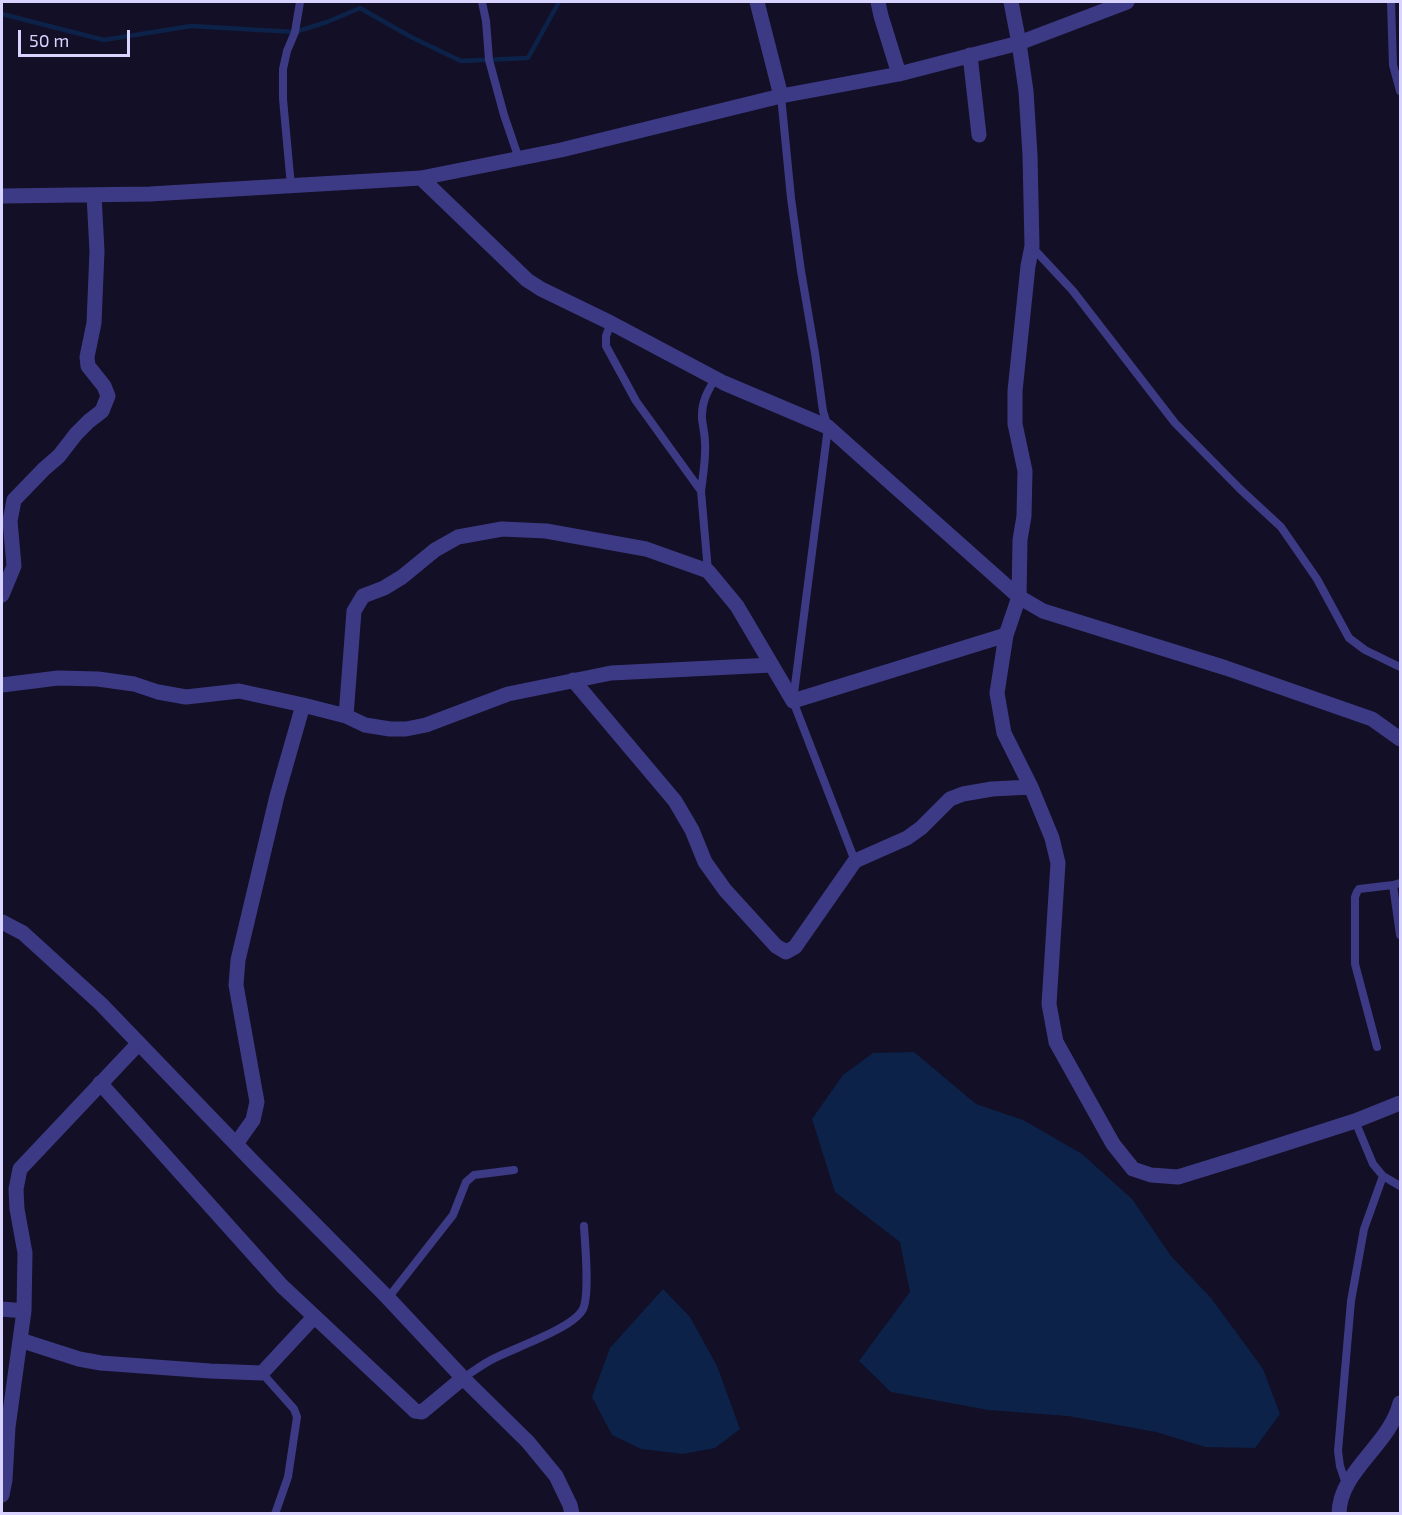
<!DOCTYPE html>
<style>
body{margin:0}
#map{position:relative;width:1402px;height:1515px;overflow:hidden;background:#130f26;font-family:"Exo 2",sans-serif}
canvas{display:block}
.frame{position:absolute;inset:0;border:3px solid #d9d4ff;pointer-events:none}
.scale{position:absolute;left:18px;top:30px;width:112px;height:27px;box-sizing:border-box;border:3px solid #d9d4ff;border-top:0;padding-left:8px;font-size:18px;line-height:21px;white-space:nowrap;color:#d9d4ff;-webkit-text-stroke:4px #130f26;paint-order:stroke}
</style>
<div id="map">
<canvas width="1402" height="1515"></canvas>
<div class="frame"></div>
<div class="scale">50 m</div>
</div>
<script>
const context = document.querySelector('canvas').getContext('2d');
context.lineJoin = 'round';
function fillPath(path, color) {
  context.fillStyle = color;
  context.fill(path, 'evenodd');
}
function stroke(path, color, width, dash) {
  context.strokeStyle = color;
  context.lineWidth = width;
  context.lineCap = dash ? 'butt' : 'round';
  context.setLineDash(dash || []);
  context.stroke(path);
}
fillPath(new Path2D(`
 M914 1052 976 1104 1023 1120 1082 1154 1132 1199 1171 1256 1211 1298 1263 1369 1280 1414 1255 1448 1205 1447 1156 1432 1068 1416 988 1410 891 1392 859 1361 910 1292 900 1242 835 1192 812 1119 843 1075 873 1053Z
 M663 1289 690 1317 717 1366 740 1429 715 1448 683 1454 641 1449 612 1435 592 1397 610 1348Z`), '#0c2248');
stroke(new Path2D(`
 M2 14 104 40 191 26 295 32 327 22 360 8 411 37 461 61 528 58 559 2`), '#0c2248', 4.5);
stroke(new Path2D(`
 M482 2 486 21 489 60 504 115 519 159
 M1391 2 1393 65 1400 91
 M781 96 791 198 801 271 815 353 823 411 828 427 793 701 855 861
 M291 186 283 99V69L287 51 295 32 300 2
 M1032 247 1073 291 1175 423 1240 489 1281 527 1317 579 1349 638 1365 650 1400 667
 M611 323 606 336V346L636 401 701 491 708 571
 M701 491C703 475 706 459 705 443 705 435 703 427 702 419 701 403 707 392 715 379
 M1393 885 1400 935
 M1377 1047 1355 964V897L1357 892 1359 889 1393 885 1400 883
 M1355 1121 1373 1164 1383 1176 1400 1186
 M388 1298 453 1215 466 1182 474 1175 514 1170
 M262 1373 294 1409 297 1417 288 1477 275 1514
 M463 1378C474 1371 484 1363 495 1358 514 1348 574 1328 583 1309 590 1294 585 1244 584 1226
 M1346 1484 1340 1466 1338 1451 1351 1301 1364 1229 1383 1176`), '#3d3a85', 8);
stroke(new Path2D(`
 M757 2 781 96
 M878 2 881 16 899 74
 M1011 2 1019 43 1026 91 1030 155 1032 246 1028 266 1015 391V424L1025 471 1024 516 1020 540 1019 597 1006 635 997 693 1004 733 1031 787 1052 838 1058 863 1049 1004 1056 1042 1113 1144 1133 1169 1151 1175 1178 1177 1246 1156 1355 1121 1400 1103
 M970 55 979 135
 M421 178 527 280 541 289 611 323 724 383 828 427 1019 597 1043 611 1226 668 1372 719 1400 739
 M2 196 150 194 421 178 561 150 781 96 899 74 1019 43 1127 2
 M2 595 14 566 10 521 14 500 44 469 59 456 76 434 89 421 102 411 108 396 104 386 88 366 87 357 94 323 97 251 94 195
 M573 680 675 801 692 830 705 862 725 890 776 946 786 952 795 947 855 861 907 838 921 828 950 799 963 794 992 789 1031 787
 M2 685 58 678 98 679 134 684 158 692 186 697 239 691 303 705 346 716 365 725 390 729H406L426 725 508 694 611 673 772 665
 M346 716 354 611 363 596 384 588 402 577 435 550 458 537 502 529 546 531 646 549 708 571 737 606 793 701 1006 635
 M2 922 23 933 101 1004 257 1166 388 1298 463 1378 528 1442 556 1476 570 1505 572 1514
 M100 1083 282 1286 410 1406 415 1411 422 1412 463 1378
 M236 1144 253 1120 257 1102 236 985 238 960 277 796 303 705
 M2 1309 24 1311
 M20 1340 79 1359 101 1363 210 1371 262 1373 314 1317
 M2 1495 5 1480 8 1427 24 1311 25 1253 17 1209 16 1189 20 1169 139 1043
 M1339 1514C1339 1471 1390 1445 1400 1403`), '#3d3a85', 15);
</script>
